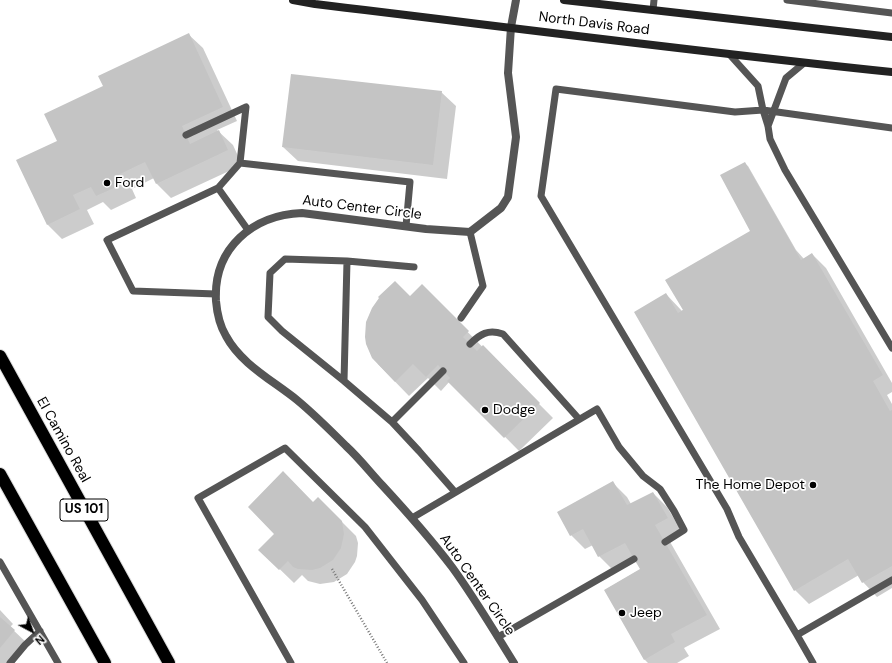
<!DOCTYPE html>
<style>
body{margin:0}
#map{position:relative;width:892px;height:663px;overflow:hidden;background:#fff;font-family:"DM Sans",sans-serif}
canvas{display:block}
.north{position:absolute;left:12px;top:611px;width:40px;height:40px;-webkit-text-stroke:3px #fff;paint-order:stroke;rotate:139deg;font-size:11px;font-weight:700;line-height:16px;text-align:center;color:#000}
.north::after{content:'';display:block;margin:auto;width:14px;height:18px;background:#000;clip-path:polygon(50% 0,100% 100%,50% 72%,0 100%)}
</style>
<div id="map">
<canvas width="892" height="663"></canvas>
<div class="north">N</div>
</div>
<script>
const context = document.querySelector('canvas').getContext('2d');
context.lineJoin = 'round';
function fillPath(path, color) {
  context.fillStyle = color;
  context.fill(path, 'evenodd');
}
function stroke(path, color, width, dash) {
  context.strokeStyle = color;
  context.lineWidth = width;
  context.lineCap = dash ? 'butt' : 'round';
  context.setLineDash(dash || []);
  context.stroke(path);
}
function drawText(font, color, halo, rows, align = 'center') {
  context.font = font + ' "DM Sans",sans-serif';
  context.lineWidth = 3.5;
  context.setLineDash([]);
  context.textBaseline = 'middle';
  context.strokeStyle = halo;
  context.fillStyle = color;
  for (const [text, x, y, turn = 0] of rows) {
    context.save();
    context.translate(x, y);
    context.rotate((+turn || 0) * Math.PI / 180);
    context.textAlign = isNaN(turn) ? turn : align;
    if (halo) context.strokeText(text, 0, 0);
    context.fillText(text, 0, 0);
    context.restore();
  }
}
fillPath(new Path2D(`
 M188 34 203 48 237 121 217 130 233 145 242 165 171 198 157 184 154 178 132 189 136 198 111 210 103 202 87 210 94 224 62 239 48 225 18 160 58 142 104 86Z
 M441 92 456 106 447 179 298 161 283 147Z
 M744 163 748 166 796 250 804 259 812 254 826 268 892 383V392L887 395 892 404V588L877 597 863 582 859 575 809 604 795 590 666 294 682 311 752 232Z
 M422 286 553 418 519 451 450 381 441 391 428 378 409 396 378 364 410 297Z
 M613 483 627 497 631 504 653 493 667 507 682 532 669 540 720 629 684 648 689 656 677 663H648L645 660 605 590 641 569 635 559 613 570 599 556 593 545 585 549 571 535Z
 M318 498 356 536 358 543 357 556 355 562 347 574 334 582 320 584 308 581 302 575 294 583 260 550Z
 M0 610 13 624 10 627 29 645 14 663H0Z`), '#0003');
fillPath(new Path2D(`
 M189 33 223 107 182 126 190 144 219 130 228 150 156 184 145 162 118 175 123 184 96 196 91 187 73 195 80 209 47 225 16 160 57 141 44 114 103 86 98 76Z
 M291 74 442 91 433 165 282 147Z
 M745 162 801 260 812 253 883 375 873 381 890 411 892 410V566L862 583 848 559 794 591 634 312 666 293 678 313 683 310 665 280 750 231 720 175Z
 M395 281 410 296 422 284 469 331 463 337 477 351 483 345 540 403 504 438 447 381 450 378 438 365 426 377 413 364 395 382 372 358 366 344 365 337 366 322 372 308 379 298 378 297Z
 M283 471 313 502 318 497 342 521 344 534 341 548 333 560 320 568 312 570 298 569 293 567 288 561 279 570 258 550 274 534 248 507Z
 M613 481 627 505 653 492 668 518 655 525 707 615 671 634 675 642 644 660 604 590 640 569 634 559 625 543 598 557 583 529 570 536 557 512Z
 M0 617 15 630 0 648Z`), '#c4c4c4');
const highway = new Path2D(`
 M0 356 169 663
 M0 474 105 663`);
stroke(highway, '#dbdbdb', 14);
stroke(new Path2D(`
 M332 569 387 663`), '#777', 2.5, [1, 2]);
stroke(new Path2D(`
 M787 0 892 13
 M653 10 654 0
 M730 55 758 86 763 110 768 126 770 139 785 170 892 348
 M768 126 786 78 804 63
 M892 128 763 110 735 112 556 89 541 196 727 509 739 537 797 635 892 580
 M186 135 246 107 240 163 410 182 406 226
 M240 163 218 188 248 230
 M347 261 344 381 282 331 268 317 270 273 285 259 347 261 414 267
 M216 294 133 291 107 240 218 188
 M461 318 483 286 470 232
 M470 344C480 334 488 329 503 334L579 419
 M344 381 392 422 419 451 455 492
 M392 422 443 371
 M412 518 597 409 619 447 643 476 660 489 674 511 684 530 665 542
 M0 562 58 663
 M797 635 813 663
 M498 637 634 559
 M10 663 25 645 40 631
 M291 663 198 498 285 448 365 527 422 600 464 663`), '#555', 7);
stroke(new Path2D(`
 M514 663C494 631 474 597 452 567 430 538 406 511 382 485 370 472 359 458 346 446 330 430 314 414 297 400 272 380 241 364 226 336 220 326 217 313 216 301 213 248 253 215 302 213L426 229 470 232 501 208 508 197 516 137 508 73 511 27 516 0`), '#555', 8);
stroke(new Path2D(`
 M293 0 315 4C507 27 699 52 892 72
 M564 0 892 37`), '#222', 8);
stroke(highway, '#000', 12);
for (const [x, y, r, color] of [
 [107,183,4,"#000"],
 [485,410,4,"#000"],
 [813,485,4,"#000"],
 [622,613,4,"#000"]
]) {
  const dot = new Path2D();
  dot.arc(x, y, r, 0, 2 * Math.PI);
  context.fillStyle = color;
  context.fill(dot);
  stroke(dot, '#fff', 1.5);
}
for (const [x, y, w] of [
 [84,510,48]
]) {
  const box = new Path2D();
  box.roundRect(x - w / 2, y - 11, w, 22, 3);
  context.fillStyle = '#fff';
  context.fill(box);
  stroke(box, '#000', 1);
}
drawText('bold 13px', '#000', null, [
 ["US 101",84,510]
]);
drawText('14px', '#000', '#fff', [
 ["North Davis Road",594,24,7],
 ["Auto Center Circle",362,208,7],
 ["El Camino Real",63,440,61],
 ["Auto Center Circle",477,585,55]
]);
drawText('14px', '#000', '#fff', [
 ["Ford",115,183],
 ["Dodge",493,410],
 ["The Home Depot",805,485,"right"],
 ["Jeep",630,613]
], 'left');
</script>
